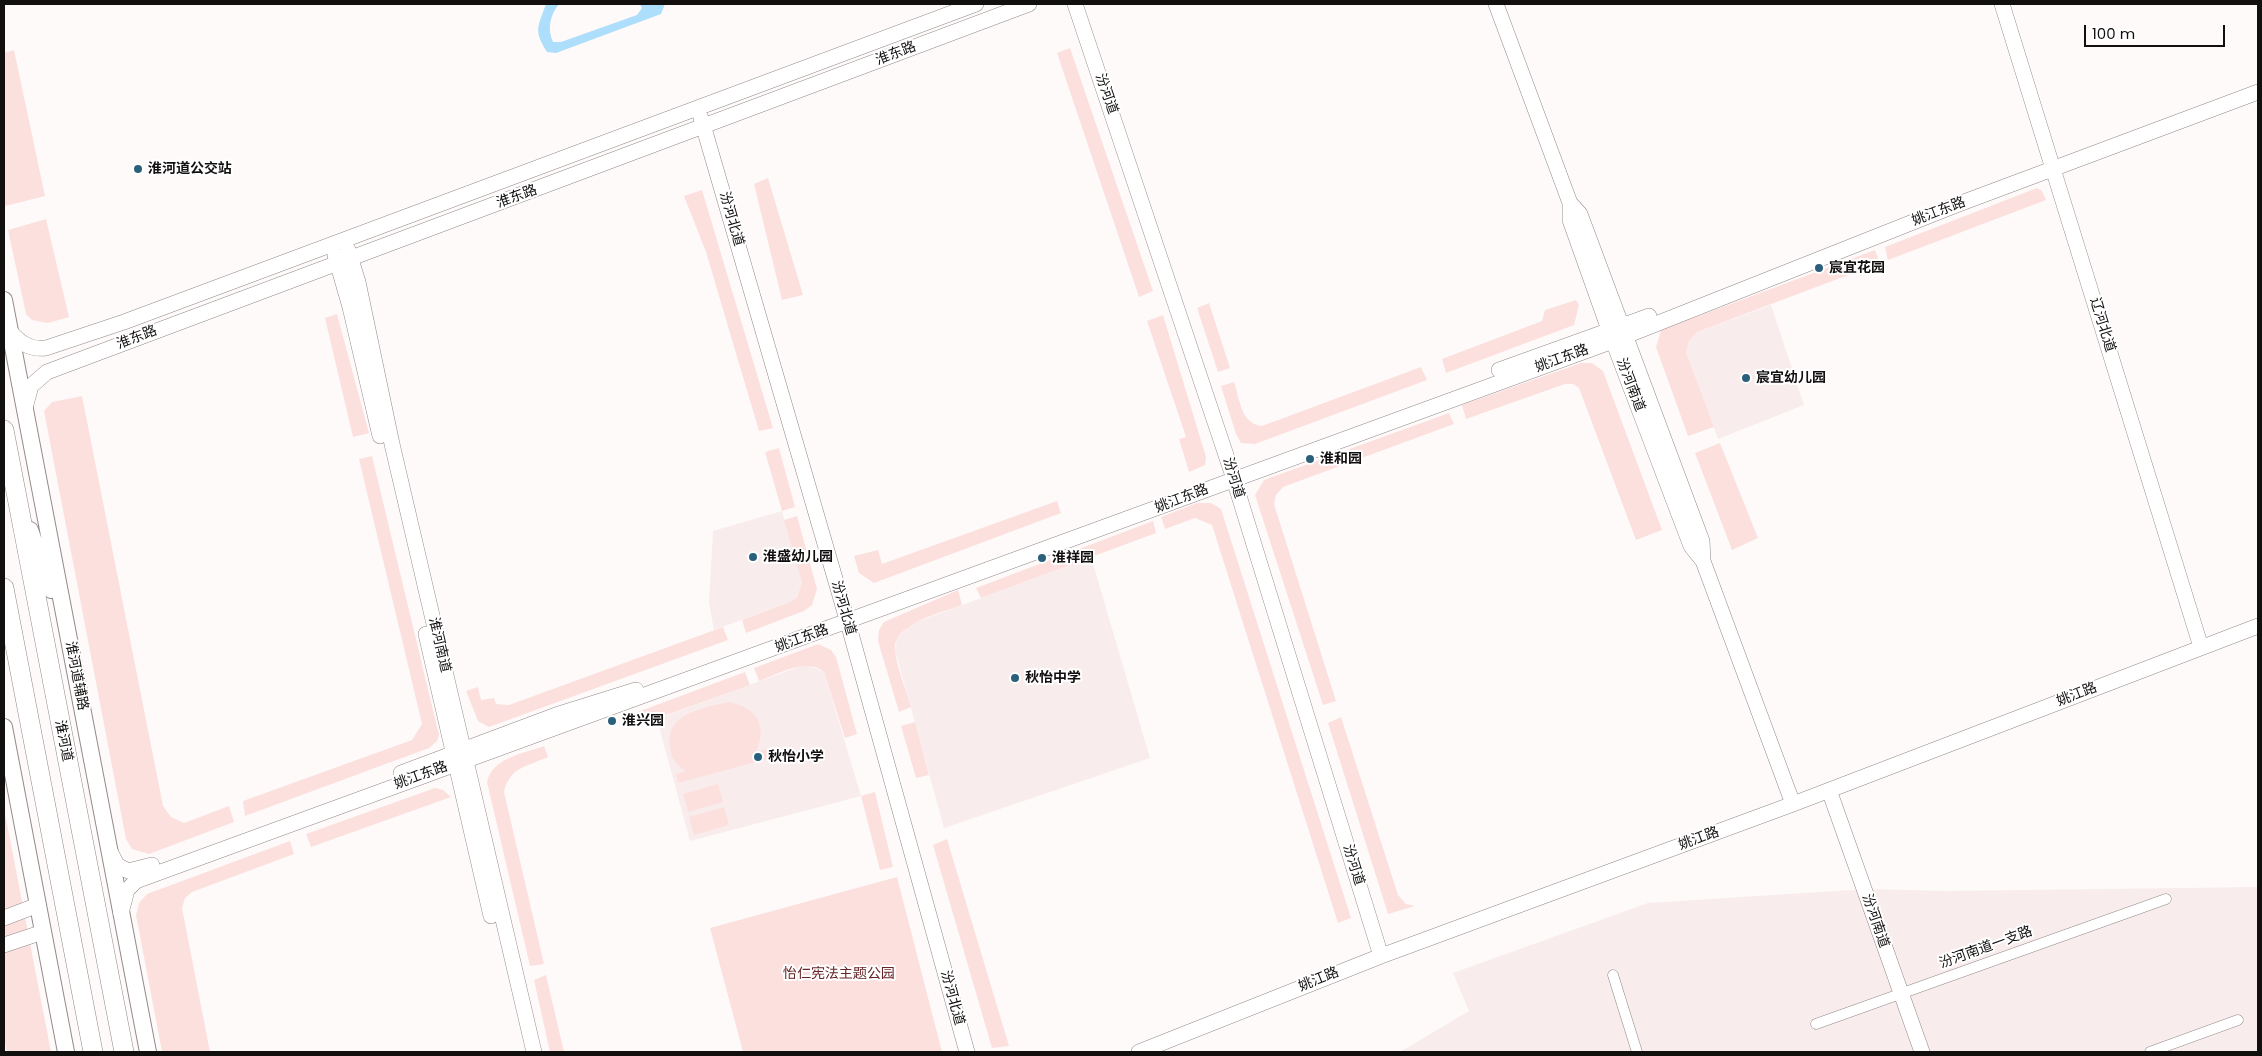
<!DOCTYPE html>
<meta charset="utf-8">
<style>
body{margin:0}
#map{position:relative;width:2262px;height:1056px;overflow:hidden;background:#fefafa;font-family:Poppins,sans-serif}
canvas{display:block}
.frame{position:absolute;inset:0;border:5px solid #120f0f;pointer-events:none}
.scale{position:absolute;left:2084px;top:25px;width:141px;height:22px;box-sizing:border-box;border:2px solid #120f0f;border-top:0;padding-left:6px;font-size:15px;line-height:18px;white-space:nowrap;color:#120f0f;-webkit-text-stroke:4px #fff;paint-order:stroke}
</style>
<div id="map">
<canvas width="2262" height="1056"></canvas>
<div class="frame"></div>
<div class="scale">100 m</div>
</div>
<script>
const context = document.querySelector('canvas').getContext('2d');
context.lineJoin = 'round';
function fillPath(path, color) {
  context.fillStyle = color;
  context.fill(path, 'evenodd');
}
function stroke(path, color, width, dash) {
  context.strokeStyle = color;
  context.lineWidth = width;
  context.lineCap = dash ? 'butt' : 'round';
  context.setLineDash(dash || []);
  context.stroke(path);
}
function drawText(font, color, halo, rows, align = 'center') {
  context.font = font + ' Poppins,"Noto Sans SC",sans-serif';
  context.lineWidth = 4;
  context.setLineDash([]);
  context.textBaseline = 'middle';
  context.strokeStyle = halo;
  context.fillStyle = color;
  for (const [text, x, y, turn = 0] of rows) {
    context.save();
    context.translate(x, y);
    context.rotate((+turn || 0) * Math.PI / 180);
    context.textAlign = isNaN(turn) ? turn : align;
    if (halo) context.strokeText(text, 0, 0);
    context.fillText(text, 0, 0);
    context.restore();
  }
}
fillPath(new Path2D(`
 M1771 305 1804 405 1718 439 1686 352 1689 341 1697 332Z
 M782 511 802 583 797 597 790 602 714 630 709 603 713 531Z
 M1091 557 1150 758 944 828 895 650 897 639 909 625Z
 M806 664 824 672 861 796 690 841 657 719Z
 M2258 887V1052H1400L1469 1011 1453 973 1648 903 1867 889 1946 891Z`), '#f8ecec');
fillPath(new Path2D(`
 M1070 48 1153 291 1139 297 1057 53Z
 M14 50 45 196 5 206 4 53Z
 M768 178 803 295 782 300 754 184Z
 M2037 188 2042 191 2046 200 1888 260 1885 247Z
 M702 190 773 428 759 431 706 252 684 196Z
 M46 219 69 317 48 323 32 320 26 314 8 230Z
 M1875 250 1880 263 1697 332 1689 341 1686 352 1714 427 1688 436 1656 347 1661 330Z
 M1576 300 1579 305 1574 325 1446 373 1442 359 1542 321 1545 310Z
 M1209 303 1230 368 1218 372 1197 308Z
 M337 314 369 433 353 437 325 318Z
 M1163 315 1206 457 1205 465 1189 472 1179 439 1186 437 1147 321Z
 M1581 363H1592L1603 371 1662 530 1636 540 1579 388 1573 384H1565L1466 419 1462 405Z
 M1421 367 1427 380 1255 444 1241 443 1236 434 1221 386 1234 382C1240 400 1241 424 1262 426Z
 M82 396 163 806 171 817 184 823 229 806 234 822 149 854 132 849 126 839 44 411 52 402Z
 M1449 413 1454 424 1283 487 1276 495 1274 504 1336 701 1323 705 1255 495 1264 480Z
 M1720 443 1758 538 1732 550 1695 453Z
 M779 448 795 507 782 511 765 452Z
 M372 456 439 735 437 741 429 748 245 816 243 801 412 740 422 724 359 459Z
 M1057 501 1061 513 874 583 859 573 854 556 878 550 882 564Z
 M1197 503H1211L1221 509 1351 918 1338 923 1212 525 1195 518 1165 529 1161 517Z
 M797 516 817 589 812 605 804 611 746 633 742 620 790 602 797 597 802 583 784 520Z
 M1153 521 1156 533 981 598 976 588Z
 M958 590 962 605C942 613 893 623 895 650 897 669 906 689 911 707L899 712 878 641 879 630 884 622Z
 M723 627 728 640 489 727 478 721 466 691 478 687 481 700 494 698 496 704 509 705Z
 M818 644 831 650 836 657 857 734 845 738 824 672C805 657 779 674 759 681L754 668Z
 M745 672 750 685 638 725 635 713Z
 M729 702C757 708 768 725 756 752L767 749 770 758 678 783 676 774 686 771C676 765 671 758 670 746 665 713 705 708 729 702Z
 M1341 717 1398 895 1406 904 1415 906 1388 914 1328 723Z
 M915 722 929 775 916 778 901 726Z
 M544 746 548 757C526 767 510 767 504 792L544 964 530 966 487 782C493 757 523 754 544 746Z
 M718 784 723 802 688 812 683 794Z
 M435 788 443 790 451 797 311 847 306 834Z
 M875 792 893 867 880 870 861 796Z
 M724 807 729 825 694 835 689 817Z
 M4 808 51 1052H7L4 1038Z
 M947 839 1009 1046 992 1048 933 845Z
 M290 841 294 854 192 892 185 898 182 908 210 1052H162L136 915 139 903 147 894Z
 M897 877 942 1052H743L710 928Z
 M546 975 564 1052H550L534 980Z`), '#fce0de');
fillPath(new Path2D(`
 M546 4H559C550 15 547 29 553 42H561L637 15 642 8 640 4H665L661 14 556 53 547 52C533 30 538 27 546 4Z`), '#addefb');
const street = new Path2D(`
 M1613 975 1637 1052
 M1816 1024 2166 899
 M2150 1052 2238 1020`);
const secondary = new Path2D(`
 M1075 4 1231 470 1381 956
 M1496 4 1570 203V220L1613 341 1691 546 1703 561
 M2002 4 2201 647
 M701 118 848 623 967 1052
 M1570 203 1580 214 1702 541 1703 561 1793 804
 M348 250 358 282 392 444 534 1052
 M335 255 350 307 380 436
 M10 331C20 343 30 350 46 348L124 322 976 4
 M1499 370 1649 316
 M25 408 31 386 47 372 1029 4
 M426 634 491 916
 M401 773 556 715 636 690
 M1829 790 1922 1052
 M111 853 117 865 128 871 152 865
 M121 913 127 890 136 881 1613 341 1956 205 2258 92
 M4 918 38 905
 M4 945 43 932
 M1139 1052 1381 956 1793 804 2258 626`);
const primary = new Path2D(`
 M4 300 148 1052
 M30 530 51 590
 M4 727 66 1052`);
const highway = new Path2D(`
 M4 430 124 1052
 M4 588 93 1052`);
stroke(street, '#948a8a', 11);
stroke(secondary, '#948a8a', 16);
stroke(primary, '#948a8a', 18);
stroke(highway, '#948a8a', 20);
stroke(street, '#fff', 10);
stroke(secondary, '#fff', 15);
stroke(primary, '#fff', 16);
stroke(highway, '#fff', 19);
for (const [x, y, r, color] of [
 [138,169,5,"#2a607b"],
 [1819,268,5,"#2a607b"],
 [1746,378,5,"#2a607b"],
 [1310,459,5,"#2a607b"],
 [753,557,5,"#2a607b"],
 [1042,558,5,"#2a607b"],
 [1015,678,5,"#2a607b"],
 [612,721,5,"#2a607b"],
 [758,757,5,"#2a607b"]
]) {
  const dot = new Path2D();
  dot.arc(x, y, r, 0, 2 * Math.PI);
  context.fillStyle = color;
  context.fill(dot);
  stroke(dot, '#fff', 2);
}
drawText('14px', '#120f0f', '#fff', [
 ["淮东路",896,54,-21],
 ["汾河道",1106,94,71],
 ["淮东路",517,197,-20],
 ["姚江东路",1939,212,-21],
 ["汾河北道",731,219,74],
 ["辽河北道",2102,325,73],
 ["淮东路",137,338,-21],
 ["姚江东路",1562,359,-20],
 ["汾河南道",1630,385,69],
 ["汾河道",1233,478,73],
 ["姚江东路",1182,499,-21],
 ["汾河北道",843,608,74],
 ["姚江东路",802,639,-20],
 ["淮河南道",439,645,77],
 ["淮河道辅路",76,676,79],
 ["姚江路",2077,695,-21],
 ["淮河道",63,741,79],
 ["姚江东路",421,776,-20],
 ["姚江路",1699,839,-20],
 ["汾河道",1353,865,73],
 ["汾河南道",1875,921,71],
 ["汾河南道一支路",1986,948,-20],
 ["姚江路",1319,980,-22],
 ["汾河北道",952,998,75]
]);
drawText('bold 14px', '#120f0f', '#fff', [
 ["淮河道公交站",148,169],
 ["宸宜花园",1829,268],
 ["宸宜幼儿园",1756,378],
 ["淮和园",1320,459],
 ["淮盛幼儿园",763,557],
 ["淮祥园",1052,558],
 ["秋怡中学",1025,678],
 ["淮兴园",622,721],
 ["秋怡小学",768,757]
], 'left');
drawText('14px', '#662526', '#fff', [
 ["怡仁宪法主题公园",839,974]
]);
</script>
